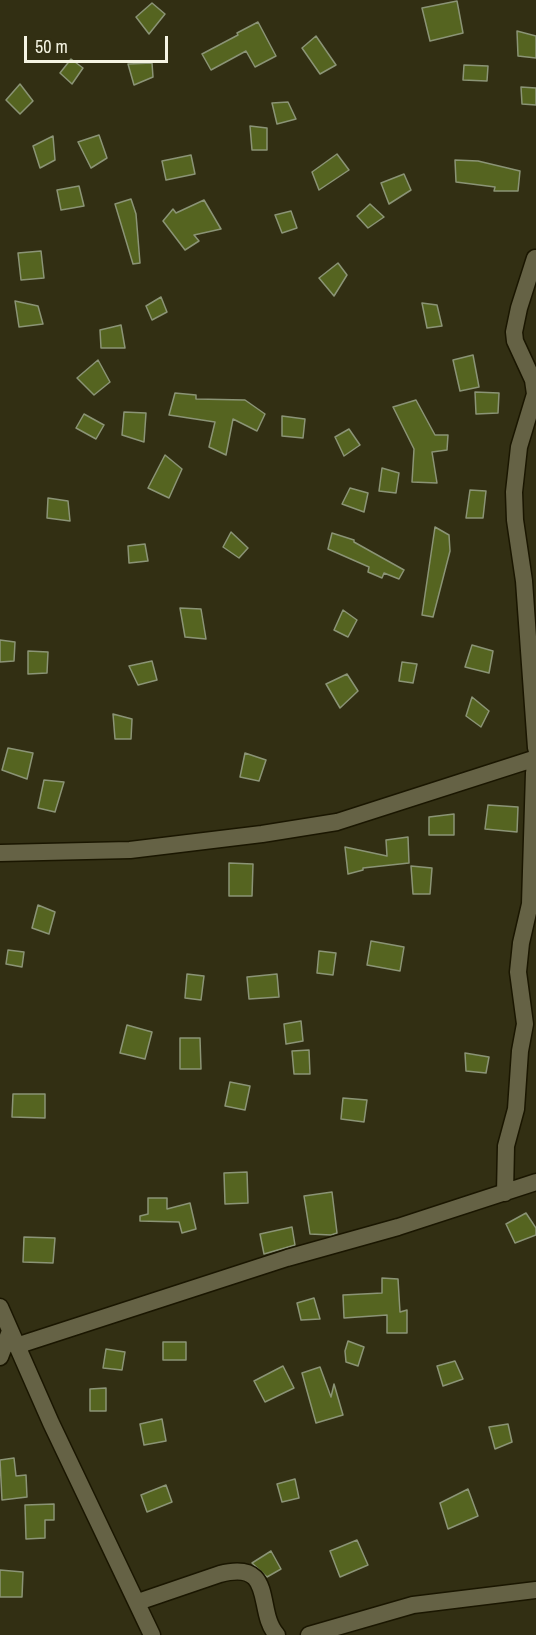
<!DOCTYPE html>
<style>
body{margin:0}
#map{position:relative;width:536px;height:1635px;overflow:hidden;background:#322f13;font-family:"Archivo Narrow",sans-serif}
canvas{display:block}
.scale{position:absolute;left:24px;top:36px;width:144px;height:27px;box-sizing:border-box;border:3px solid #f5f4e3;border-top:0;padding-left:8px;font-size:18px;line-height:21px;white-space:nowrap;color:#f5f4e3;-webkit-text-stroke:4px #322f13;paint-order:stroke}
</style>
<div id="map">
<canvas width="536" height="1635"></canvas>
<div class="scale">50 m</div>
</div>
<script>
const context = document.querySelector('canvas').getContext('2d');
context.lineJoin = 'round';
function fillPath(path, color) {
  context.fillStyle = color;
  context.fill(path, 'evenodd');
}
function stroke(path, color, width, dash) {
  context.strokeStyle = color;
  context.lineWidth = width;
  context.lineCap = dash ? 'butt' : 'round';
  context.setLineDash(dash || []);
  context.stroke(path);
}
const building = new Path2D(`
 M457 1 463 33 430 41 422 8Z
 M152 3 165 14 149 34 136 17Z
 M258 22 276 56 255 67 246 51 211 70 202 54 238 35 237 33Z
 M517 31 536 36V58L518 56Z
 M316 36 336 65 320 74 302 48Z
 M71 59 83 68 72 84 60 73Z
 M152 63 153 77 134 85 128 64Z
 M464 65 488 66 487 81 463 80Z
 M20 84 33 101 20 114 6 100Z
 M521 87 536 88V105L522 104Z
 M288 102 296 119 277 124 272 103Z
 M250 126 267 128V150H252Z
 M99 135 107 158 91 168 78 142Z
 M53 136 55 160 40 168 33 146Z
 M337 154 349 170 319 190 312 172Z
 M191 155 195 174 166 180 162 161Z
 M455 160 478 161 520 171 518 191H494L495 187 456 182Z
 M404 174 411 190 389 204 381 183Z
 M79 186 84 206 61 210 57 190Z
 M131 199 136 214 140 263 133 264 115 204Z
 M204 200 221 229 194 235 199 241 185 250 163 221 173 209 176 213Z
 M370 204 384 217 368 228 357 216Z
 M291 211 297 228 282 233 275 215Z
 M41 251 44 278 21 280 18 253Z
 M338 263 347 275 334 296 319 278Z
 M161 297 167 312 152 320 146 306Z
 M15 301 38 306 43 324 19 327Z
 M422 303 437 305 442 326 427 328Z
 M121 325 125 348H101L100 330Z
 M473 355 479 387 460 391 453 360Z
 M98 360 110 382 94 395 77 378Z
 M475 392 499 393 498 413 476 414Z
 M175 393 196 395V399L245 400 265 414 257 431 233 419 226 455 209 447 215 422 169 415Z
 M416 400 435 435H448L447 450 432 452 437 483 412 482 414 449 393 407Z
 M124 412 146 413 144 442 122 435Z
 M84 414 104 425 96 439 76 428Z
 M282 416 305 419 303 438 282 436Z
 M349 429 360 445 344 456 335 437Z
 M165 455 182 469 169 498 148 488Z
 M382 468 399 473 396 493 379 491Z
 M350 488 368 493 364 512 342 504Z
 M470 490 486 491 483 518H466Z
 M48 498 68 501 70 521 47 518Z
 M435 527 449 535 450 551 433 617 422 615Z
 M231 532 248 548 239 558 223 547Z
 M332 533 354 540V542L404 570 399 579 384 573 382 578 368 572 369 567 328 549Z
 M145 544 148 561 129 563 128 546Z
 M180 608 201 609 206 639 185 637Z
 M343 610 357 620 348 637 334 630Z
 M0 640 15 642 14 661 0 662Z
 M472 645 493 651 489 673 465 667Z
 M28 651 48 652 47 673 28 674Z
 M152 661 157 680 138 685 129 666Z
 M402 662 417 664 413 683 399 681Z
 M347 674 358 691 340 708 326 684Z
 M472 697 489 711 481 727 466 716Z
 M113 714 132 719 131 739H115Z
 M8 748 33 753 27 779 2 770Z
 M245 753 266 760 259 781 240 777Z
 M44 780 64 782 55 812 38 808Z
 M488 805 518 807 517 832 485 829Z
 M454 814V835H429V817Z
 M408 837 409 863 363 868V870L348 874 345 847 387 856 386 840Z
 M229 863 253 864 252 896H229Z
 M411 866 432 868 430 894H413Z
 M38 905 55 912 49 934 32 928Z
 M371 941 404 947 400 971 367 965Z
 M8 950 24 952 22 967 6 964Z
 M319 951 336 953 333 975 317 973Z
 M187 974 204 976 201 1000 185 998Z
 M277 974 279 997 249 999 247 977Z
 M301 1021 303 1041 286 1044 284 1024Z
 M127 1025 152 1032 145 1059 120 1053Z
 M180 1038H200L201 1069H180Z
 M309 1050 310 1074H294L292 1051Z
 M465 1053 489 1057 486 1073 466 1071Z
 M230 1082 250 1086 245 1110 225 1106Z
 M13 1094H45V1118L12 1117Z
 M343 1098 367 1100 364 1122 341 1119Z
 M247 1172 248 1203 225 1204 224 1173Z
 M332 1192 337 1233 331 1235 310 1234 304 1196Z
 M148 1198H167V1209L190 1203 196 1229 182 1233 179 1222 140 1221V1216L148 1214Z
 M526 1213 536 1228V1235L515 1243 506 1224Z
 M292 1227 295 1245 264 1254 260 1234Z
 M24 1237 55 1238 53 1263 23 1262Z
 M382 1278 398 1279 400 1312 407 1310V1333H387V1315L344 1318 343 1295 382 1293Z
 M314 1298 320 1319 301 1320 297 1303Z
 M348 1341 364 1347 358 1366 346 1362 345 1351Z
 M163 1342H186V1360H163Z
 M106 1349 125 1352 122 1370 103 1368Z
 M455 1361 463 1379 443 1386 437 1366Z
 M283 1366 294 1388 265 1402 254 1381Z
 M320 1367 331 1397 334 1384 343 1415 316 1423 302 1373Z
 M106 1388V1411H90V1389Z
 M162 1419 166 1441 144 1445 140 1424Z
 M508 1424 512 1442 495 1449 489 1427Z
 M14 1458 16 1476 26 1475 27 1497 2 1500 0 1460Z
 M295 1479 299 1498 282 1502 277 1484Z
 M166 1485 172 1502 147 1512 141 1495Z
 M468 1489 478 1516 448 1529 440 1503Z
 M54 1504V1520H45V1538L26 1539 25 1505Z
 M357 1540 368 1565 340 1577 330 1551Z
 M271 1551 281 1569 267 1577 252 1563Z
 M0 1570 23 1572 22 1597H0Z`);
fillPath(building, '#556420');
stroke(building, '#8b9476', 1.5);
const minor = new Path2D(`
 M535 258 519 308 514 332 515 341 533 380 535 394 519 447 514 492 515 520 524 581 536 748
 M0 853 130 850 262 834 337 822 536 758
 M505 1193 506 1146 516 1109 520 1051 525 1024 518 972 521 943 530 904 534 773 536 761
 M0 1307 51 1423 152 1635
 M16 1346 287 1258 398 1227 536 1182
 M0 1357 10 1331
 M138 1602 220 1574C277 1559 255 1612 277 1635
 M309 1635 413 1605 536 1590`);
stroke(minor, '#1a1600', 19);
stroke(minor, '#656245', 16);
</script>
